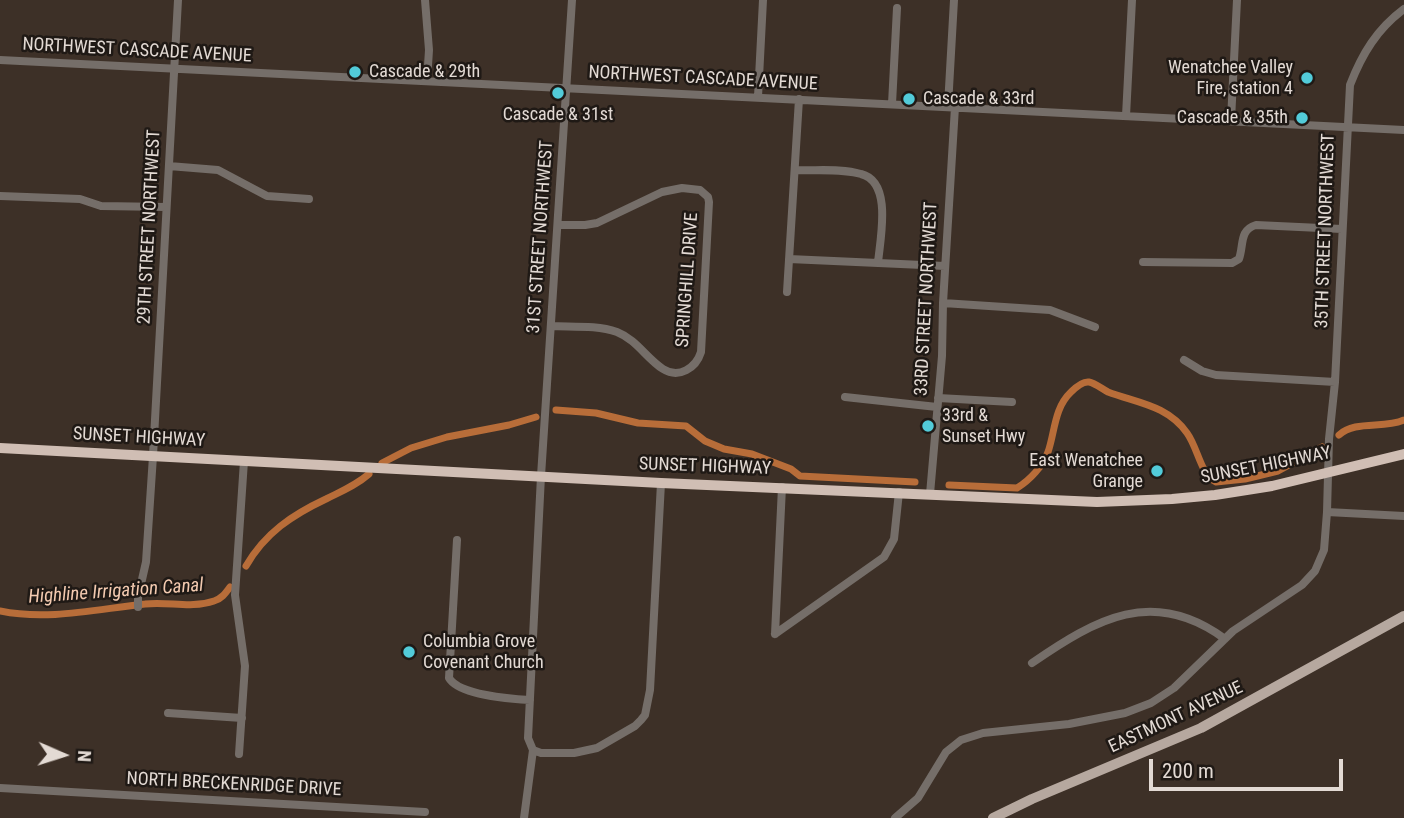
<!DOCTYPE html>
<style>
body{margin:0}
#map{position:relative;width:1404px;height:818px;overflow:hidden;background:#3d3027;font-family:"Roboto Condensed",sans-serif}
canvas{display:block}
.north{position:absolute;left:28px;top:720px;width:70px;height:70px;-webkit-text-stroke:5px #1f1915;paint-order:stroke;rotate:93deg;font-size:19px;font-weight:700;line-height:28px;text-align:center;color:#e3dad4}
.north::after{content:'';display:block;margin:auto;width:24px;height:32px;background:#e3dad4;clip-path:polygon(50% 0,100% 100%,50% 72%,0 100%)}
.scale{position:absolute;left:1149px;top:759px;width:194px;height:32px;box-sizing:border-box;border:4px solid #e3dad4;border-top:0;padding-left:9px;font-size:21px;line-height:24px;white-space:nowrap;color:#e3dad4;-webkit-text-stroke:5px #1f1915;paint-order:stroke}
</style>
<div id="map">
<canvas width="1404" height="818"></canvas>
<div class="north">N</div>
<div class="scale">200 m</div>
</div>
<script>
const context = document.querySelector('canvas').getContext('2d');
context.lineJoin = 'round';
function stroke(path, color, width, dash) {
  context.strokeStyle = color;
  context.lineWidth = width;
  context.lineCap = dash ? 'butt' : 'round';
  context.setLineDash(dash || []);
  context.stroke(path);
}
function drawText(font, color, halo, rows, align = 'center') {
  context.font = font + ' "Roboto Condensed",sans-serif';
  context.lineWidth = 5;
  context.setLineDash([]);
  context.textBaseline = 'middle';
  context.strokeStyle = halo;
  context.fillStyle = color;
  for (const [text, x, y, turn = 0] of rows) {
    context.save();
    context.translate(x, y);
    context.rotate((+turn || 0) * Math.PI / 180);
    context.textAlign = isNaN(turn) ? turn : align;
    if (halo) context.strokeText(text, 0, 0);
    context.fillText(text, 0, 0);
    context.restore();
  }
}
stroke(new Path2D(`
 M556 410 596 413 638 423 686 426 705 441 724 449 752 454 791 469 800 476 915 482
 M1339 435C1355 420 1384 429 1404 420
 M382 463 411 448 447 437 509 425 536 417
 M949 485 1017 488C1030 480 1043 466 1048 452 1055 432 1054 408 1071 392 1075 388 1082 381 1089 382 1095 383 1102 389 1108 392 1137 403 1167 405 1187 433 1198 448 1201 476 1216 482L1245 479 1278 471 1322 447
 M246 566C265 533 292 515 326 499 342 491 355 486 369 474
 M0 611C48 621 97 609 145 604 168 601 191 609 214 601 221 599 225 594 230 587`), '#b86d39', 7);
stroke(new Path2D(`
 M425 0 429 50 427 81
 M572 0 541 476 528 738 533 750 541 753H574L597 748 635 726 641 720 645 715 650 690 661 483
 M0 60 1404 130
 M758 97 763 0
 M892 104 897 8
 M948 106 954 0
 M1126 116 1132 0
 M1231 120 1237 0
 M169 166 218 170 267 196 309 199
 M795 170C816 171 841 168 861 174 893 182 880 239 878 263
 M0 196 80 199 101 206 166 207
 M789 259 945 266
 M1143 262 1232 263 1239 259C1244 245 1239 230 1256 225L1342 229
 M787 292 799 99
 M943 303 1050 310 1095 327
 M551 326C573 327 597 325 617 332 637 340 646 358 663 369 679 379 696 368 701 352L709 202 708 197 700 190 682 188 662 192 597 223 585 225H558
 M1184 360 1202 371 1216 375 1335 382
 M845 397 937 407
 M938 398 1012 402
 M930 494 942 356 943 303 955 107
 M1327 512 1404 516
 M457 540 449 678C459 695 511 699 530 700
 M138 607V597L146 562 153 456 178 0
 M775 634 884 557 894 539 899 492
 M775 634 782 487
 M1032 663C1096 619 1153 586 1225 639
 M168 713 242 718
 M239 754 245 666 235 595 244 461
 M0 788 425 812
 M524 818 533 750
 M895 818 918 798 946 752 961 740 983 733 1069 724 1125 713 1151 703 1174 688 1233 631 1302 585 1315 571 1324 550 1327 512 1329 439 1335 382 1350 85C1362 54 1377 29 1404 9`), '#756e69', 8);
stroke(new Path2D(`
 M993 818 1032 799 1201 728 1404 616`), '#b6a89f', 10);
stroke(new Path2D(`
 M0 448 661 483 1097 502 1172 499 1215 495 1272 486 1404 454`), '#d0beb4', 10);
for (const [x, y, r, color] of [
 [355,72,7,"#52cbd9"],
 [1307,78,7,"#52cbd9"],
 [558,93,7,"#52cbd9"],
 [909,99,7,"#52cbd9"],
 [1302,118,7,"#52cbd9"],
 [928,426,7,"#52cbd9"],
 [1157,471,7,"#52cbd9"],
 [409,652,7,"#52cbd9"]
]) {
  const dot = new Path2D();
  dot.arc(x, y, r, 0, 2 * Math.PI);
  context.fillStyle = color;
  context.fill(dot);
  stroke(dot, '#1f1915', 2.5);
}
drawText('18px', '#e3dad4', '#1f1915', [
 ["NORTHWEST CASCADE AVENUE",137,51,3],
 ["NORTHWEST CASCADE AVENUE",703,79,3],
 ["29TH STREET NORTHWEST",150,227,-87],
 ["35TH STREET NORTHWEST",1326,231,-88],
 ["31ST STREET NORTHWEST",541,237,-86],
 ["SPRINGHILL DRIVE",688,280,-86],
 ["33RD STREET NORTHWEST",927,299,-87],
 ["SUNSET HIGHWAY",139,438,3],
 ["SUNSET HIGHWAY",1266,466,-11],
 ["SUNSET HIGHWAY",705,467,2],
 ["EASTMONT AVENUE",1176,718,-25],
 ["NORTH BRECKENRIDGE DRIVE",234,785,3]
]);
drawText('18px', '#e3dad4', '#1f1915', [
 ["Wenatchee Valley",1293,68,"right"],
 ["Fire, station 4",1293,89,"right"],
 ["Cascade & 29th",369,72],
 ["Cascade & 33rd",923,99],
 ["Cascade & 31st",558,115,"center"],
 ["Cascade & 35th",1288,118,"right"],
 ["33rd &",942,416],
 ["Sunset Hwy",942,437],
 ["East Wenatchee",1143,461,"right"],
 ["Grange",1143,482,"right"],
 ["Columbia Grove",423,642],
 ["Covenant Church",423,663]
], 'left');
drawText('italic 19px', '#f3cab0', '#1f1915', [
 ["Highline Irrigation Canal",116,592,-4]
]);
</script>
